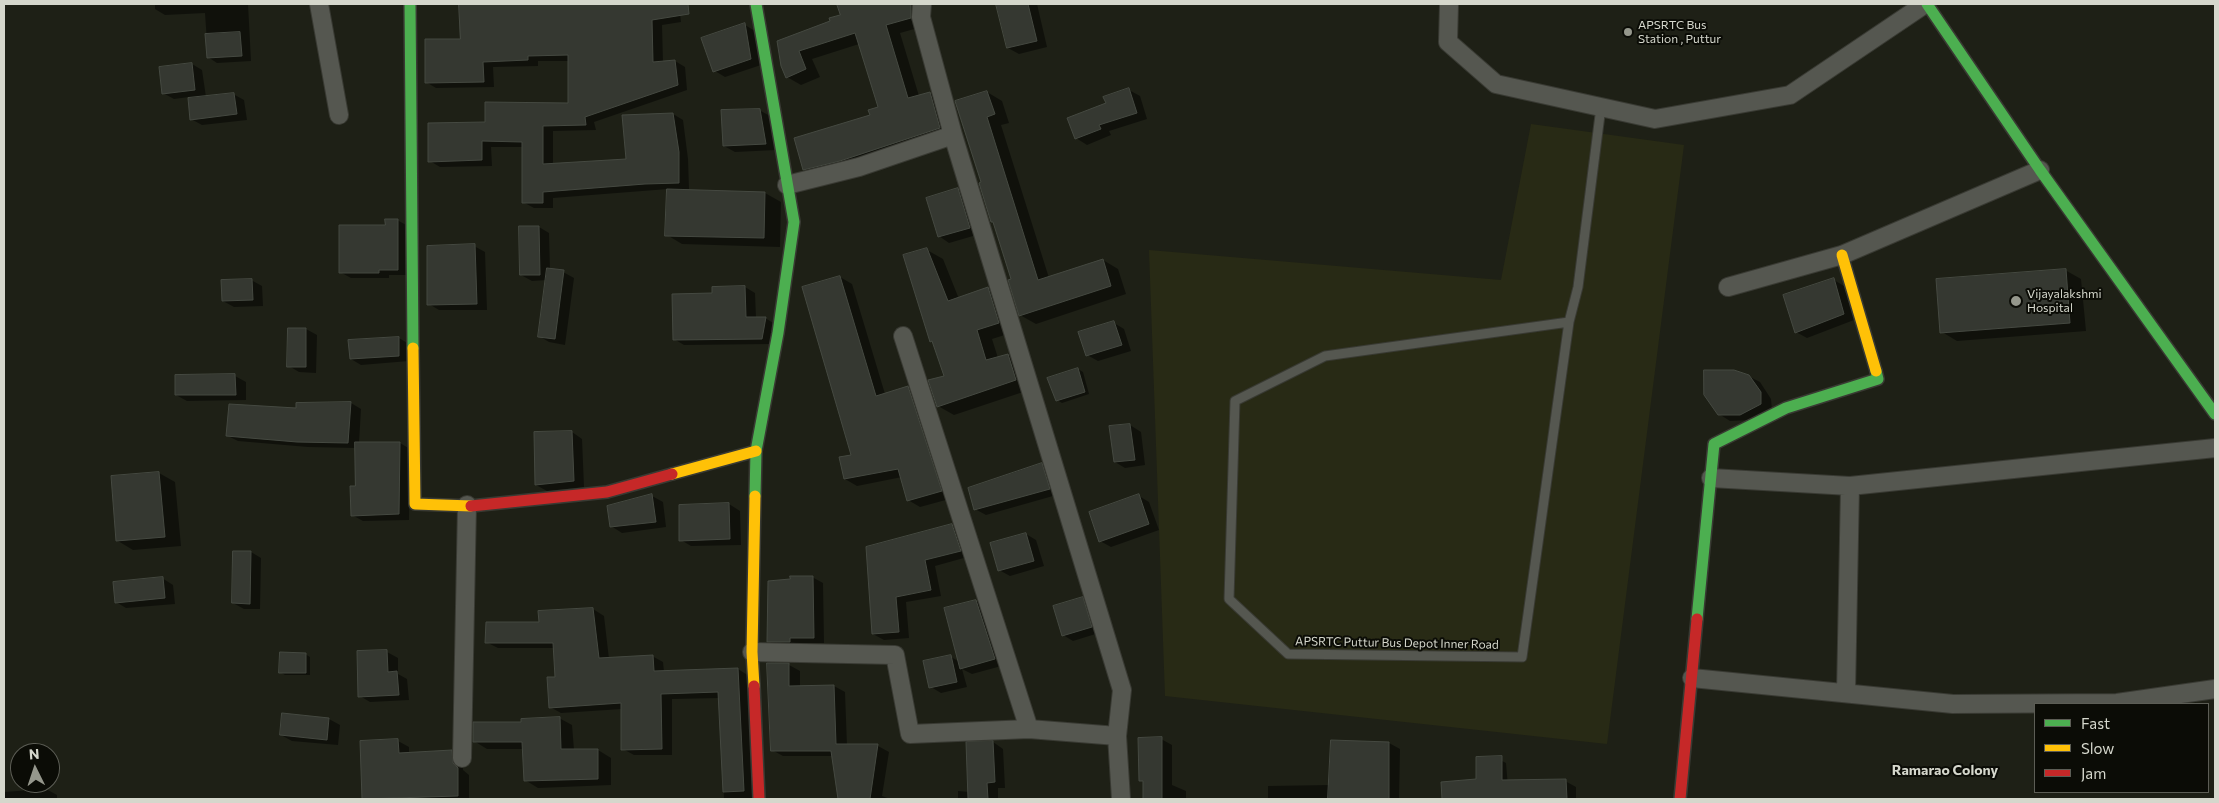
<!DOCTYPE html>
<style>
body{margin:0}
#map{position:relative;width:2219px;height:803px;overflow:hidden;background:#1e2016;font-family:Commissioner,sans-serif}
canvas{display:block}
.frame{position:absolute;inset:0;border:5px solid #d5d7cc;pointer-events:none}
.legend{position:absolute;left:2034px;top:703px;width:175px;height:90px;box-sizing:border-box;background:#0b0c06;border:1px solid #5c5d55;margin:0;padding:6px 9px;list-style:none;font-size:15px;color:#d5d7cc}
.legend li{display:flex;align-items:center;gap:10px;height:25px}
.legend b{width:25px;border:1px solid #5c5d55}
.north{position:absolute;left:10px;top:743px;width:50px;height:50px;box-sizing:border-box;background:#0b0c06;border:1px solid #5c5d55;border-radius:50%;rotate:356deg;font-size:14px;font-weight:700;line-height:20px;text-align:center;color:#d5d7cc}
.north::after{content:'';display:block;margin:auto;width:18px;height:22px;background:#95978c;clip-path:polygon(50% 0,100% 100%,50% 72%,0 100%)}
</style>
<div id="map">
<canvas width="2219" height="803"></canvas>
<div class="frame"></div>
<ul class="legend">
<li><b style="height:6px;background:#4caf50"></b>Fast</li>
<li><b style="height:6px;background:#ffc107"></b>Slow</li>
<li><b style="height:6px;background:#c62828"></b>Jam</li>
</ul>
<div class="north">N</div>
</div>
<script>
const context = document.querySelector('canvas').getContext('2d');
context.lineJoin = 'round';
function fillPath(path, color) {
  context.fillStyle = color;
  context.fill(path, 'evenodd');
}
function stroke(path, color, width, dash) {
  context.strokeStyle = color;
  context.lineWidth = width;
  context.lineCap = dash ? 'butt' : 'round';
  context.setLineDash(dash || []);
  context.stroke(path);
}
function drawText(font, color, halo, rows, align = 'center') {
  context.font = font + ' Commissioner,sans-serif';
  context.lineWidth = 4;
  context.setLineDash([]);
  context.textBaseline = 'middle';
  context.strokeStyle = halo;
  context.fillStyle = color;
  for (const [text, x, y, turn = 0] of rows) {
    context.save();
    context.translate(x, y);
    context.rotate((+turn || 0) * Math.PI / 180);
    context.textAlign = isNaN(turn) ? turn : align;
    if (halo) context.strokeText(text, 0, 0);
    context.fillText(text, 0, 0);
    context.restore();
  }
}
fillPath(new Path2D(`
 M1531 124 1684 145 1607 744 1165 696 1149 250 1501 280Z`), '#282a15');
fillPath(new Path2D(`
 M155 4H250H248L251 61 217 63 208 57 205 13 165 15 155 9Z
 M461 4H679L681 22 662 25 663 63 675 61 685 67 687 90 594 122 596 130 553 131V165L628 160 673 114 683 120 688 159 689 189H681V191L765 193 781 202 780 247 682 244 667 235 668 189 553 198V208H534L523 202 524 147H491L492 166 440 167 430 161 486 123 570 105 569 61H538V66L493 67 494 87 436 88 426 82 462 40Z
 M838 4H873L881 32 883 4H928L925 26 900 33 919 96 930 93 945 102 954 136 819 178 804 169 879 108 881 37 812 59 820 77 801 85 787 77 778 41 831 22 842 15Z
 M997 4H1037L1047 47 1019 54 1008 48Z
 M745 25 755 31 761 65 725 77 715 71 714 35Z
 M192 64 202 70 206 97 233 94 244 100 247 120 202 125 191 119 189 97 174 99 163 93Z
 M1129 90 1140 96 1147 119 1109 131 1111 135 1087 145 1076 138 1107 104Z
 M987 92 1002 101 1009 123 1001 125 1049 278 1103 260 1118 269 1126 294 1036 324 1020 315 1013 280 995 223 992 221 962 116Z
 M759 110 770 116 776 150 735 152 724 146Z
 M958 190 969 196 980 234 949 243 939 236Z
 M397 220 408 226 409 275H389V278H351L340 272 386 226Z
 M539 227 549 233 550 270 563 272 574 278 565 345 549 342 539 336 547 280 532 281 521 275Z
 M474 246 485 252 487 310H439L429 304Z
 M927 250 943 259 959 299 988 289 1004 298 1014 332 992 339 998 358 1008 355 1024 364 1032 389 954 415 938 406 946 376 935 343 931 341Z
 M2065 270 2081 279 2086 331 1957 341 1942 332Z
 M840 277 852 284 885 394 908 388 920 394 953 498 920 507 908 500 902 477 857 486 845 479 853 456Z
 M251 280 262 286 263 306 234 307 223 301Z
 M1834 280 1844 286 1854 320 1807 338 1796 332Z
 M745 287 755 293 756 318H765L775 324 772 344 684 345 674 339 713 294Z
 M1114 323 1124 329 1131 351 1098 361 1087 355Z
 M306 329 317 335 316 373 299 372 289 366Z
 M399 338 409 344V361L361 365 351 359Z
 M1078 369 1083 372 1089 394 1062 403 1057 400Z
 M235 376 246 382V400L187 401 176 395Z
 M1748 376 1760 382 1771 399 1772 410 1751 420 1730 421 1719 414Z
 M351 403 361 409 359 443H400L410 449 409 520 363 521 352 515 356 487V448L308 447 238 441 228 436 297 409Z
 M1130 425 1141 432 1145 465 1125 468 1115 462Z
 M572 432 582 439 584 487 547 491 536 485Z
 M1042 464 1052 470 1060 494 986 515 975 509 1012 475 1011 473Z
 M159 473 175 482 181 546 133 550 118 541 112 477Z
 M652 496 663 502 666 527 622 533 611 526Z
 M1139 496 1149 502 1159 530 1111 547 1100 541Z
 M729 504 740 511 741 545 691 546 681 540Z
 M952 526 963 532 971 556 935 566 941 596 906 602 909 638 884 640 873 634 867 548Z
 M1026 534 1036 540 1044 566 1010 576 999 570Z
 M251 552 261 558 260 609H244L233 603Z
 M812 577 823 583 824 643 800 644V648L778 647 768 641Z
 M162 578 173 585 175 604 126 608 116 602Z
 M1083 599 1093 605 1102 632 1073 641 1063 635Z
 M976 601 987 607 1005 665 972 674 962 669 967 687 941 693 931 687 951 657 960 662Z
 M593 609 604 616 609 659 652 656 663 662 664 672 738 669 749 676 755 799H724L720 698 672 699V755H634L623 749 622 709 561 713 550 707 557 678 555 648H498L486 642Z
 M387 652 398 658V674L407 679 409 700 370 702 360 696Z
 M305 654 310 657V675H285L280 672Z
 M768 664 789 665 800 671V687L834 686 845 692 847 746H878L889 752 882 796 890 799H840L836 764 833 756H783L772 750Z
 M283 715 329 719 340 725 338 745 292 741 281 735Z
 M559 718 572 725 574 750H598L611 758V785L538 788 525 780 524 749H487L474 741 522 723Z
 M1161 739 1172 745V785L1186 791V799H1145L1144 782 1140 780Z
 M398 741 409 747V753L451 751 462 757 463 770 469 775V799L363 798Z
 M993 742 1003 749 1005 788H998V799H958V791L969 792Z
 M1389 743 1400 749 1399 799H1268V786L1330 785Z
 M1496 758 1506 763 1509 799H1443V783L1474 782Z
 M1533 781H1565L1576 787V799H1534Z
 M46 789 57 795V799H4V792Z`), '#0007');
const building = new Path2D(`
 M459 4H688L689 14 652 20 653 62 675 60 678 85 585 117 586 125 543 126V164L626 159 622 115 673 113 679 152V183L645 184 543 192V203H522V142L482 141V160L428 162V123L485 122V102L568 103V55L528 56V60L483 62 484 82 425 83V39H460Z
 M837 4H911V18L886 25 908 98 930 92 940 128 840 161 803 170 794 138 870 115 868 110 878 107 855 33 799 51 806 69 786 78 781 66 777 41 830 21 829 18 840 15Z
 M996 4H1028L1037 41 1007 48Z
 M745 23 751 59 713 72 701 38Z
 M240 32 242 56 207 58 205 34Z
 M192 63 195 90 162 94 159 67Z
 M1129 88 1137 113 1099 125 1101 129 1075 139 1067 118 1106 103 1103 97Z
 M987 91 995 114 987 117 1038 280 1103 259 1111 286 1019 316 1008 280 1011 279 993 222H991L979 183 981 182 955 101Z
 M234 93 237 114 190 120 188 98Z
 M760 109 766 144 723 146 721 110Z
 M958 188 970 228 938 237 926 198Z
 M667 189 765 192 764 238 665 236Z
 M385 219H398V270H379V273H339V225H385Z
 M519 226H539L540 275H520Z
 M475 244 477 304 427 305V246Z
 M927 248 948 301 988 287 999 323 977 330 986 360 1008 354 1016 380 937 407 928 380 944 376 932 341 930 342 903 255Z
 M547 268 564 270 555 339 538 337Z
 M2066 269 2070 323 1940 333 1936 279Z
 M840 276 876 396 908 386 942 491 907 501 898 469 844 479 839 457 851 455 802 287Z
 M1834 278 1844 314 1795 333 1783 295Z
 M252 279 253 300 222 301 221 280Z
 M745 286 746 317H766L762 339 673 340 672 294 712 293V287Z
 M1114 321 1122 345 1086 356 1078 332Z
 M288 328H306V367H287Z
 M399 337V356L350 359 348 340Z
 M1078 368 1085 392 1056 401 1047 378Z
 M1704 370H1734L1749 375 1761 392V404L1740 415H1718L1704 395Z
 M235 374 236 395H175V375Z
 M351 402 348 443 297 442 226 436 229 404 296 408V403Z
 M1130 424 1135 460 1114 462 1109 426Z
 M572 431 574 481 535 485 534 432Z
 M355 442H400L399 514 351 516 350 486H355Z
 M1042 463 1050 489 974 510 968 488Z
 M159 472 165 537 116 541 111 476Z
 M652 494 656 522 610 527 607 506Z
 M1139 494 1149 524 1099 542 1089 512Z
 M729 503 730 539 679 541V505Z
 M952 524 961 551 925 560 931 590 896 597 899 632 872 634 866 547Z
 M1026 533 1034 561 998 571 990 543Z
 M233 551H251L250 604 232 603Z
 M790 576H813L814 638H790V642H767L768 581 790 579Z
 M163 577 165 598 115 603 113 582Z
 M1083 597 1092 627 1062 636 1053 606Z
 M976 600 995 659 960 669 944 608Z
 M593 608 599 658 653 655 654 671 738 668 744 791 723 792 718 692 661 694 662 749 621 750V703L549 708 547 677H555L553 643H485L486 622H539L538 611Z
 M387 650 388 672 397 671 399 695 358 697 357 651Z
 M280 652 306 653V673H279Z
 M951 655 957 682 929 688 923 661Z
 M767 663H789V686L834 685 836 744H878L870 799H838L831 751H771Z
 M282 713 329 718 327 740 280 735Z
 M560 717 561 749H598V779L524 781 522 742H473V722H521V719Z
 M1162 737V799H1143V781H1139L1138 738Z
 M398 739 399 753 452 750 453 763 458 768V796L362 799 360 741Z
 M1331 740 1389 742V799H1328Z
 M993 741 995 782 987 783 988 799H968L966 742Z
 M1502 756V780L1566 779 1567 799H1442L1441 782 1476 779V757Z`);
fillPath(building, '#353831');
stroke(building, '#454941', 1);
const lane = new Path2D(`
 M1569 322 1522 657 1288 654 1229 599 1235 401 1325 356 1569 322 1578 287 1601 107`);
const street = new Path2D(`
 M319 4 339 115
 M1449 4 1448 42 1496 84 1655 119 1790 95 1925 4
 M953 135 1122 690 1117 736
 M787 185 859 167 953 135 921 17 922 4
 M1728 287 1842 255 2040 170
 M903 336 1029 729
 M1711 478 1850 486 2215 448
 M752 652 895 655 910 734 1029 729 1117 736 1121 799
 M1692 678 1953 704 2117 703 2215 689
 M1846 693 1850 486
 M462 758 467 505`);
const fast = new Path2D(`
 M410 4 413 348
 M1927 4 2040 170 2215 414
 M755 496 756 451 778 333 794 222 756 4
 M1697 619 1714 444 1786 408 1878 379 1876 371`);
const slow = new Path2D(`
 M1842 255 1876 371
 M413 348 415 504 471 506
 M672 474 756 451
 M754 686 752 652 755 496`);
const jam = new Path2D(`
 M471 506 607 492 672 474
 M754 686 759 799
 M1680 799 1697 619`);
stroke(lane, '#393a33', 11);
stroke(street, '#393a33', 20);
stroke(fast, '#393a33', 14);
stroke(slow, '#393a33', 14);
stroke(jam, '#393a33', 14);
stroke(lane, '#555750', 9);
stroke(street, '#555750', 18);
stroke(fast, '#4caf50', 11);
stroke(slow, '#ffc107', 11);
stroke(jam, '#c62828', 11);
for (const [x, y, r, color] of [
 [1628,32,5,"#95978c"],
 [2016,301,6,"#95978c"]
]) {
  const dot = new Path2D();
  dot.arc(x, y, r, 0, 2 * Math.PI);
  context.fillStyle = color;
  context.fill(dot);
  stroke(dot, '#0b0c06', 2);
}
drawText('12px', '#d5d7cc', '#0b0c06', [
 ["APSRTC Bus",1638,25],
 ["Station , Puttur",1638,39],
 ["Vijayalakshmi",2027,294],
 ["Hospital",2027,308]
], 'left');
drawText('12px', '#d5d7cc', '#0b0c06', [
 ["APSRTC Puttur Bus Depot Inner Road",1397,643,1]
]);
drawText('bold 14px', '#d5d7cc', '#0b0c06', [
 ["Ramarao Colony",1945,770]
]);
</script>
